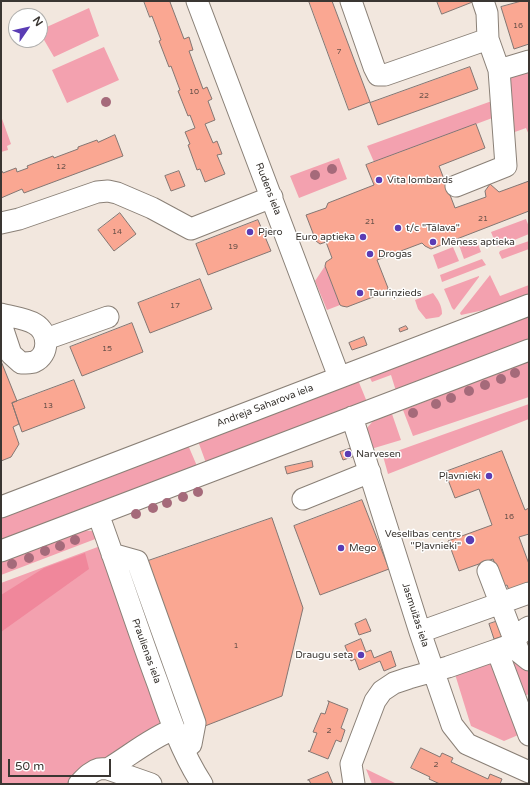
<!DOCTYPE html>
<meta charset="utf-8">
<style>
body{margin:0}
#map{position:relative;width:530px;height:785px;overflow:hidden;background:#f2e7de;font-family:"Varela Round",sans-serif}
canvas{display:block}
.frame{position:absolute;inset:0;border:2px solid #3a3632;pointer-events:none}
.north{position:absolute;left:8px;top:8px;width:40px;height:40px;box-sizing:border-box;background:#fff;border:1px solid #b0afad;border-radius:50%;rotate:56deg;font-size:11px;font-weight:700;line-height:16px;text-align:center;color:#3a3632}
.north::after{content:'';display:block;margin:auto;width:14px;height:18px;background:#5a3cb4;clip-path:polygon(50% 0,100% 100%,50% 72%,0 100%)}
.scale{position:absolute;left:8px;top:759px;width:103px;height:18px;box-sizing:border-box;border:2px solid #3a3632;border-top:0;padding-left:5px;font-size:12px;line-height:14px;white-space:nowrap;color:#3a3632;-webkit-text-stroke:3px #fff;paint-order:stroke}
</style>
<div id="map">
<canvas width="530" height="785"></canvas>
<div class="frame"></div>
<div class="north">N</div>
<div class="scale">50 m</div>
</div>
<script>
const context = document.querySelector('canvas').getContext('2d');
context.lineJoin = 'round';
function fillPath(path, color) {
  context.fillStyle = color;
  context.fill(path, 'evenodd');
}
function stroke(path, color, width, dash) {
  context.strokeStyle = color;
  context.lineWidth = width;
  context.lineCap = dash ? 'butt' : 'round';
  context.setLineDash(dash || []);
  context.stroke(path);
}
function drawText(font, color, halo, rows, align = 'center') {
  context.font = font + ' "Varela Round",sans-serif';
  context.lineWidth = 3;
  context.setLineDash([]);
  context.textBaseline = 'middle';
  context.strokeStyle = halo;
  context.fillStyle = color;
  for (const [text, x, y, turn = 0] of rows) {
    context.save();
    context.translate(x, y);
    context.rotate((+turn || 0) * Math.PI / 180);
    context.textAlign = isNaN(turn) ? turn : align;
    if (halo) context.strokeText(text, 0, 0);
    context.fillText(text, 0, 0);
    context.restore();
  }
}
fillPath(new Path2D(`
 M89 8 99 36 54 57 40 33V30Z
 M104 47 119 80 67 103 52 70Z
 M529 69V135L526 128 512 133 508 81 514 74Z
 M489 102H492L495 117 374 162 367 146Z
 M1 116 11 144 7 146 8 150 1 152Z
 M339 158 347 179 299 198 290 176Z
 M526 219 529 227V234L497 247 491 232Z
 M476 239 481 252 464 259 459 245Z
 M529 241V249L502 259 499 253 500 251Z
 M453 247 459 261 438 269 433 255Z
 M482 259 486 265 442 282 440 275Z
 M325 266 340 305 327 310 315 281Z
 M490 275 500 296 529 285V295L498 307 461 315 460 313Z
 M479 276V277L455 309 454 310 452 308 444 289Z
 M433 293C438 300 442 305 442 314L439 317 426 319 418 309 415 300Z
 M529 315V340L396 391 391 375 372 382 369 376Z
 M529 361V397L413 436 403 410Z
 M358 380 367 402 206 463 198 441Z
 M529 404V419L388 474 383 456Z
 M392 414 401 440 371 449 367 428 373 421Z
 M188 445 197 466 1 542V516Z
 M81 530 92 531 98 538 1 575V561Z
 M103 545 162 710 160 723 147 735 86 768 70 784H1V583Z
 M502 653 529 670V694L519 698Z
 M494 661 523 733 504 741 471 726 454 671Z
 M366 769 397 784H372Z`), '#f3a1af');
fillPath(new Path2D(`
 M85 553 89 569 1 632V595L44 568Z`), '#f0879b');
const building = new Path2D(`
 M144 1H173L170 2 184 39 189 37 193 50 189 51 203 89 207 87 212 99 208 101 215 120 205 124 213 143 217 141 222 154 217 155 225 174 205 182 200 169 197 170 188 145 190 144 185 132 195 128 190 115 188 116 178 91 180 90 171 66 169 67 159 41 161 40 152 16 150 17Z
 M309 1H332L370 102 349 110Z
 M437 1H475L442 14Z
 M522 1H529V44L514 49 501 7Z
 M470 67 478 89 378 125 370 103Z
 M476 124 485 148 439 166 455 208 486 197 485 191 490 184 499 192 529 181V211L431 249 425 246 422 243 377 260 388 288 386 292 347 307 342 306 340 305 325 266 326 262 332 258 326 242 320 244 316 241 306 215 326 208 328 203 374 185 366 165Z
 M115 135 123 156 24 193 22 189 1 198V171H2L3 173 16 168 17 172 28 168 27 166 53 156 54 158 78 149V147L97 140 98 142Z
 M179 171 185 186 171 191 165 176Z
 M120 213 136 234 114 251 98 230Z
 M258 220 271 251 208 275 196 244Z
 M200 279 212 309 150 333 138 303Z
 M132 323 143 352 82 376 70 347Z
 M406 326 408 329 400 332 399 329Z
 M364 337 367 345 352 350 349 343Z
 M1 361 17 401 12 403 19 424 13 427 19 444 11 457 1 461Z
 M74 380 85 408 22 432 12 403Z
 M352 448 355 456 343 460 340 452Z
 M502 451 525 510 529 508V534L519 537 529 564V586L510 593 507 585 504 586 493 559 459 571 448 541 492 525 479 489 455 498 445 472Z
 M312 461 313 467 287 474 285 467Z
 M362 500 389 569 320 595 294 526Z
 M272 518 303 608 282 696 205 726 148 561Z
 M366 619 371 631 359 635 355 624Z
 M501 620 506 635 494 639 489 624Z
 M361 639 366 652 371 650 374 658 391 651 396 666 384 671 380 661 359 670 355 659 351 661 345 646Z
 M328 701 348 709 341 728 345 730 341 742 336 740 328 759 308 751H310L317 733 313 732 321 713 325 714 329 702Z
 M421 748 440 757 442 753 453 758 451 762 488 779 490 774 502 779 500 784H440L429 779 430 777 411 768Z
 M328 772 333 784H311L309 780H308Z`);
fillPath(building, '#faa792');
stroke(building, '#837672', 1);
const minor = new Path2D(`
 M197 1 339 377
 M351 1 374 67 378 75H385L488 39
 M483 1 487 13 488 39 499 70 529 61
 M456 186 506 166 499 70
 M1 223 19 219 97 192 108 191 117 193 152 208 191 229 272 197
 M1 314C11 317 25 318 35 324 49 332 50 355 34 362 30 363 24 363 21 363L11 354 1 324
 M46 339 108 317
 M352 417 420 632 452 725 467 744 529 772
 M303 499 370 472
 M1 507 529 305
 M98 514C119 571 137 628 158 684 170 719 182 753 202 784
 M1 551 529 350
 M112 554 137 561 195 723 191 744
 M488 571 519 652 529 660
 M420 632 529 593
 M497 650 529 735
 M108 769 151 784
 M79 784C85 778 91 771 99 769 103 768 107 770 111 767 132 754 151 738 174 729
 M354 784 351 764 375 701 382 691 394 683 409 678 448 667 508 646C515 641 521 630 529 627`);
stroke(minor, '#8a8077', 23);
stroke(minor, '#fff', 21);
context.fillStyle = '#a56a7a';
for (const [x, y] of [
 [106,102],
 [332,169],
 [315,175],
 [515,373],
 [501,379],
 [485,385],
 [469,391],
 [451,398],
 [436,404],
 [413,413],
 [198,492],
 [183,497],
 [167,503],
 [153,508],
 [136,514],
 [75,540],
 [60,546],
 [45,551],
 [29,558],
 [12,564]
]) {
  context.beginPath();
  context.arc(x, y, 5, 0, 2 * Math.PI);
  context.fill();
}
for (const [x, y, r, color] of [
 [379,180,4,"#5a3cb4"],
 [398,228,4,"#5a3cb4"],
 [250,232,4,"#5a3cb4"],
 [363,237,4,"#5a3cb4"],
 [433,242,4,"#5a3cb4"],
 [370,254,4,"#5a3cb4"],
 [360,293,4,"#5a3cb4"],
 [348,454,4,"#5a3cb4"],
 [489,476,4,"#5a3cb4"],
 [470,540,5,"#5a3cb4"],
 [341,548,4,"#5a3cb4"],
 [361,655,4,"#5a3cb4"]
]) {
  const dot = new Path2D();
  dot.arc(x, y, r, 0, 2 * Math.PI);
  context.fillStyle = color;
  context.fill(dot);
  stroke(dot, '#fff', 1.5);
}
drawText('8px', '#6a524a', null, [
 ["16",518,26],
 ["7",339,52],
 ["10",194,92],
 ["22",424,96],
 ["12",61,167],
 ["21",483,219],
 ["21",370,222],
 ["14",117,232],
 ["19",233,247],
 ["17",175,306],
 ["15",107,349],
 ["13",48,406],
 ["16",509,517],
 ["1",236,646],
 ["2",329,731],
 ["2",436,765]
]);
drawText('10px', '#3a3632', '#fff', [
 ["Vita lombards",387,180],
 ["t/c \"Tālava\"",406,228],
 ["Pjero",258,232],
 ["Euro aptieka",355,237,"right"],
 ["Mēness aptieka",441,242],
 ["Drogas",378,254],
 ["Tauriņzieds",368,293],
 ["Narvesen",356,454],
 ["Pļavnieki",481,476,"right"],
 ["Veselības centrs",461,534,"right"],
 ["\"Pļavnieki\"",461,546,"right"],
 ["Mego",349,548],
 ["Draugu seta",353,655,"right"]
], 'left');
drawText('10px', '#3a3632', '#fff', [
 ["Rudens iela",268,189,69],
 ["Andreja Saharova iela",265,406,-21],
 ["Jasmuižas iela",415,615,72],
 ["Praulienas iela",146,651,70]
]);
</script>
